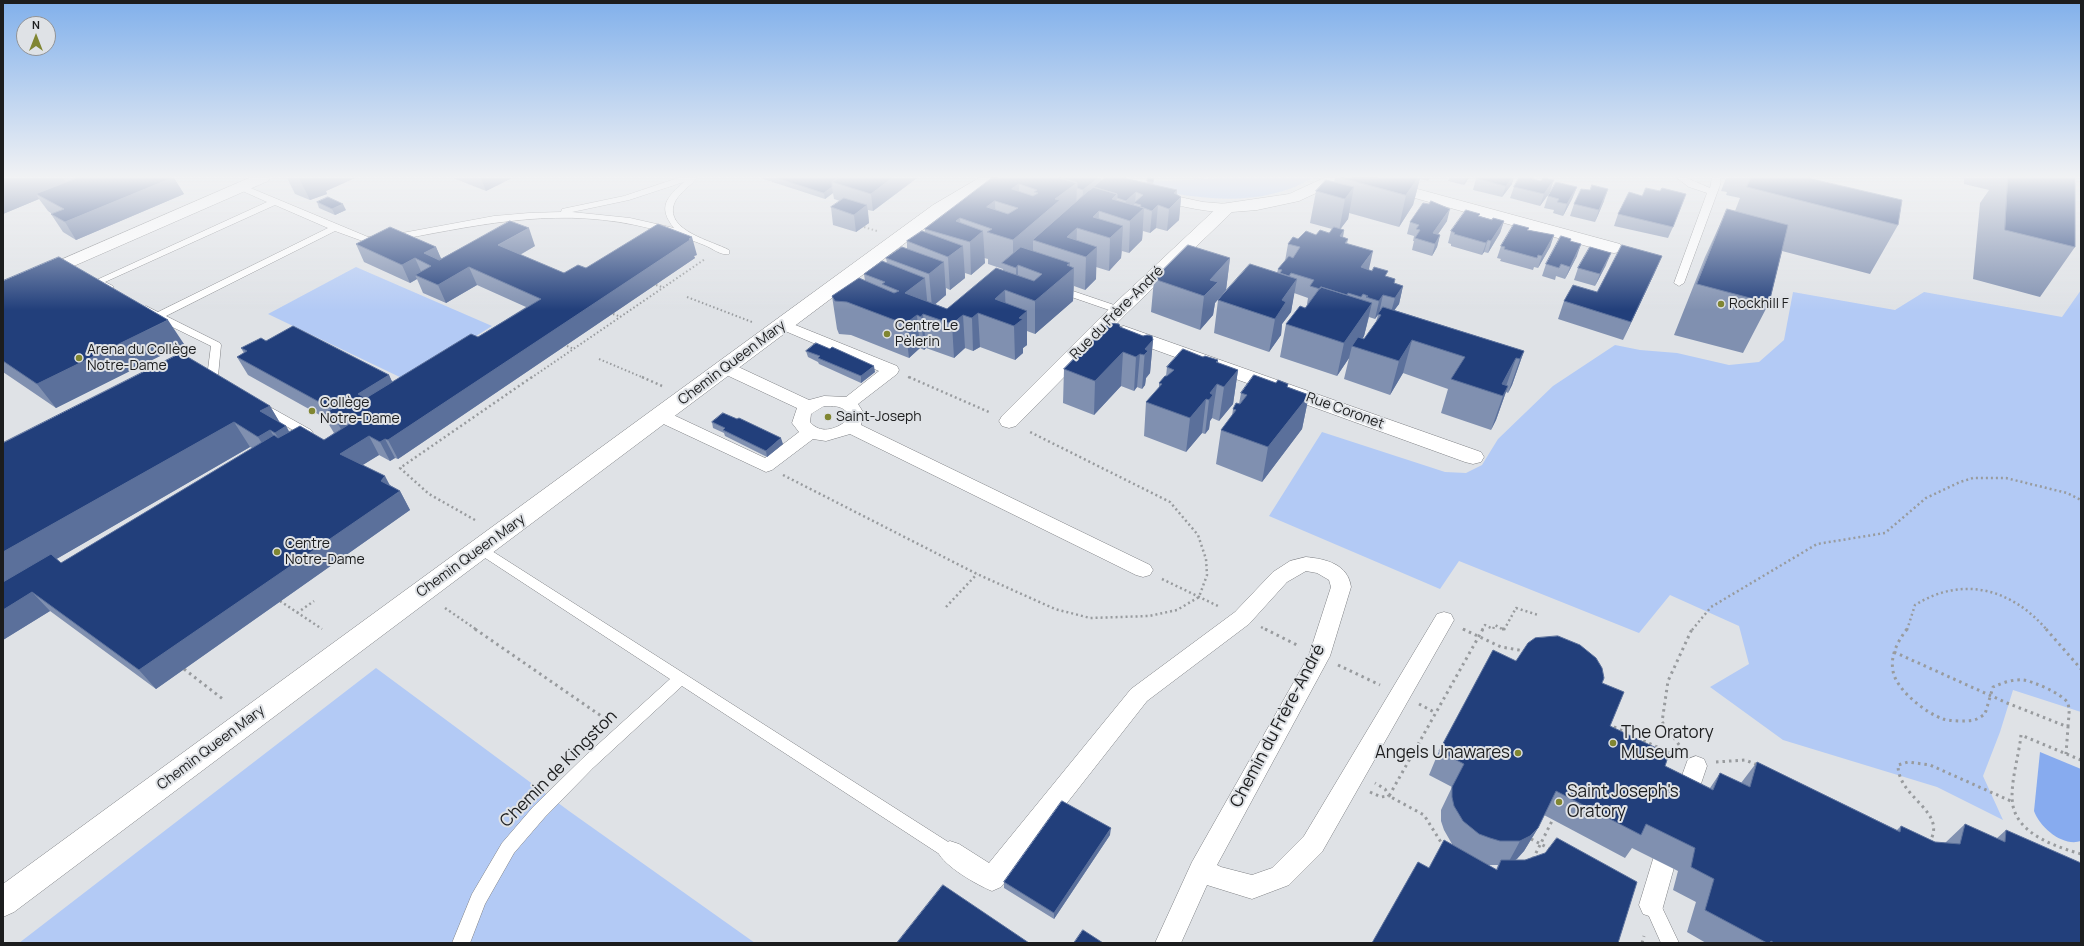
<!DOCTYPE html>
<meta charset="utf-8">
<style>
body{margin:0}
#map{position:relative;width:2084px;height:946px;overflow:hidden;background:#dfe2e6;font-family:Manrope,sans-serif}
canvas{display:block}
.frame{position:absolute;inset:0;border:4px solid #1c1d1e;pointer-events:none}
.north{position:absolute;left:16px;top:16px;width:40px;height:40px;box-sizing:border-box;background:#dfe2e6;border:1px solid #919396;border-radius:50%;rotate:0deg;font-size:11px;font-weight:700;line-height:16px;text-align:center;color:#1c1d1e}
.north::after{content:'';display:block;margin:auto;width:14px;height:18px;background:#808632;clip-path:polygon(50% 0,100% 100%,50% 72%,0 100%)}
</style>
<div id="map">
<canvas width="2084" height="946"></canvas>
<div class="frame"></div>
<div class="north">N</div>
</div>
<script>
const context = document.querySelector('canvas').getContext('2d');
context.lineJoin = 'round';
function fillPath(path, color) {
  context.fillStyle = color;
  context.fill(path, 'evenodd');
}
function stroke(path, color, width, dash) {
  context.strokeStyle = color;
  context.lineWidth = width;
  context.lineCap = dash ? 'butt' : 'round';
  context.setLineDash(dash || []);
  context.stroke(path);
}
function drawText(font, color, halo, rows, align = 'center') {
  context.font = font + ' Manrope,sans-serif';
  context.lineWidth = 4;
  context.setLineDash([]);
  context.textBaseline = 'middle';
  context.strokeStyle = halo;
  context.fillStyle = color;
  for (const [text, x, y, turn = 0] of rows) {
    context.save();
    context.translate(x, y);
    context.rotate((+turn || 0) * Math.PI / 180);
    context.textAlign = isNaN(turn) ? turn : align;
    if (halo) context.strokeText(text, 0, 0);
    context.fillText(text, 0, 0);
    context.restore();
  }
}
fillPath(new Path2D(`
 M1223 178H1313C1254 212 1185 197 1123 183Z
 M356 267 492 326 406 380 268 314Z
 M2081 290V712L2013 690 2000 732 1983 776 2003 820 1937 787 1783 740 1710 687 1749 664 1739 626 1670 595 1639 633 1459 561 1440 589 1269 516 1322 432 1445 472 1466 473 1482 465 1498 439 1553 386 1615 345 1640 350 1677 353 1729 365 1759 362 1784 340 1793 292 1895 310 1924 292 2062 317Z
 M376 668 569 811 755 943H19Z`), '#b3caf5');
fillPath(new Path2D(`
 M2040 752 2081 769V841C2063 847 2040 828 2034 811Z`), '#87abef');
const service = new Path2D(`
 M678 178H697C691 186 678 193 674 204 665 231 713 241 729 250V254C721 256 712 248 704 245 682 236 658 230 635 225 548 207 471 227 386 242L368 243 335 231 166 316 220 343 221 345 218 376 226 383 221 386 207 377 211 346 154 318 141 309 146 306 158 312 328 228 275 205 105 282 113 286V290H105L92 282 267 202 238 189V185L241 184 368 237 386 236 494 216 529 213 561 212 562 209 624 196ZM684 182C667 197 657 207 674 228L630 218 572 212 629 200Z
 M1677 178H1687L1710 188 1712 178H1720V185L1684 283 1679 286 1674 283 1707 193 1689 187Z
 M1058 286 1123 308 1124 310 1123 312H1115L1054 291 1053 289Z
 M261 402 311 430 313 433 307 437 303 436 257 409 255 406 257 403Z
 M481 544 956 847 958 852 956 857 950 860 944 857 682 686 593 768 545 817 514 853 485 904 470 943H452L472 894 502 843 533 807 583 758 670 679 476 552 475 549 476 546Z
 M1652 897 1658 899 1679 943H1661L1644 905 1646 899Z`);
const pedestrian = new Path2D(`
 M1156 192 1203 202 1227 204 1234 208C1226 219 1165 202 1151 199L1149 196 1151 193Z
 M783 320 897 366 899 370 897 374 858 404 863 412 861 425 1150 565 1153 570 1150 575 1143 577 1136 575 850 434 826 441 813 439 772 470 766 472 655 420 652 416 655 412 661 410 667 412 765 458 799 432 792 423 797 408 720 372 718 368 720 364 726 363 732 364 809 400 824 396 846 397 879 371 778 328 775 325 778 322ZM824 406C833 406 840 405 847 412L846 421C835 430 820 434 810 422L811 414Z
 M1306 557C1326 559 1348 564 1351 587L1330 656 1217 865 1221 867 1252 875 1272 868 1304 836 1437 614 1444 612 1451 614 1454 620 1322 852 1289 885 1252 899 1207 885 1181 943H1155L1192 862 1309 655 1331 587 1329 580 1317 573 1306 571 1287 582 1249 624 1147 701 1001 887 992 891C977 885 944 866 938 852L941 844 950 841 959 844 989 863 1131 689 1235 612 1273 572 1290 561Z
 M1696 756 1704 759 1707 766 1692 810 1684 814 1676 810 1672 803 1688 759Z
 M1663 853 1672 856 1675 864 1661 914 1652 917 1643 914 1639 905 1654 856Z`);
const minor = new Path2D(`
 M249 178H270L268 181 3 297V285Z
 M1324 178H1344L1342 181 1299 201 1257 210 1232 212 1126 314 1016 426 1009 428 1002 426 999 421 1002 416 1112 306 1221 204 1289 194Z
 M1352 178H1377L1620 244 1623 248 1620 252 1614 253 1608 252 1354 181Z
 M1124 326 1481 452 1484 457 1481 462 1473 464 1465 462 1117 336 1114 332 1117 328Z`);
const tertiary = new Path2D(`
 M979 178H998L996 181 945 213 14 912 3 917V884L933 205Z`);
stroke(service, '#7f8185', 1);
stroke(pedestrian, '#7f8185', 1);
stroke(minor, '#7f8185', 1);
stroke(tertiary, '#7f8185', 1);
stroke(new Path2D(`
 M864 227 877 231
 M656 285 662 287
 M687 297 752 322
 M613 314 621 317
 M567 346 574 349
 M599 359 644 378
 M908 377 911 378
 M531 378 705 259`), '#989b9e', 2, [1.5, 2.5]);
stroke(new Path2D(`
 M642 377 662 386
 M909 377 991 413
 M783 475 977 574 1055 609 1090 618 1149 616 1177 610 1199 597 1207 575 1206 559 1198 535 1170 502 1028 431
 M475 520 429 494 400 468 532 377
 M1162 579 1220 607
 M280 601 322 629
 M946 607 977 574
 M445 608 477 630
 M297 613 314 601
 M1261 627 1267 630
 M1463 629 1465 630
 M1482 630 1485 625 1493 629 1495 625 1504 630
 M1504 630 1516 608 1538 615
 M1692 630 1711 607 1817 544 1885 533 1926 498 1960 482 1973 478H2006L2067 493 2081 500
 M1907 630 1915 605C1963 575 2012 589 2047 630`), '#989b9e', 2.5, [2, 3]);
stroke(new Path2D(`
 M475 629 607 720
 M1265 629 1299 646
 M1463 629 1501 647 1525 651
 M1502 629H1505
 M1907 629C1898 641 1890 655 1893 671 1896 690 1926 713 1943 719 1950 721 1967 722 1974 720 1978 719 1982 716 1985 714L1993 687C2002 683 2013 679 2023 680 2033 681 2062 694 2067 702 2071 709 2068 720 2068 727
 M2046 629 2081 669
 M1894 652 2007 703 2068 727 2066 754
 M1338 665 1380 685
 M184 669 224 700
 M1419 704 1436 713
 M1608 724 1676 756
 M1683 750 1662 722 1668 681 1692 629
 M2081 760 2021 735C2019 756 2009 786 2013 806 2019 835 2057 847 2081 854
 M1716 762 1745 760 1758 765
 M1370 792 1381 797 1389 796 1385 789 1375 783
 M1531 839 1552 850
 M1929 843C1949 811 1898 799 1898 765L1908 762 1930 765 2013 802
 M1444 847 1424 815 1389 796 1483 629
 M1533 859 1554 817
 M1642 943 1644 936`), '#989b9e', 3, [2.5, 4]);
fillPath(service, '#fff');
fillPath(pedestrian, '#fff');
fillPath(minor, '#fff');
fillPath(tertiary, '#fff');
fillPath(new Path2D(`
 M3 178H174L184 194 76 240 63 232 51 214H52L48 211 39 199 3 214Z
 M287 178H355L326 191 327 194 310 200 295 194Z
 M453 178H512L486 191Z
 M760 178H917L873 211 868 210 869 223 856 232 833 225 831 207 840 201 834 199 833 193 825 199Z
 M992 178H1101V180L1147 183 1148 178 1154 179 1153 185 1177 194 1181 197 1179 220 1167 231 1156 228 1150 233 1143 231 1142 240 1129 253 1122 251 1121 258 1109 271 1096 267V279L1085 290 1074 286 1073 301 1035 334 1027 331V345L1023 348V353L1015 360 980 347 973 351 965 348 954 358 926 348 924 350 920 348 909 358 851 335 839 334 837 329 832 296 865 281 864 274 887 263 886 258 907 249V241L925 232V229ZM984 258 988 259V264L1003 269V270L947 309 935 304 946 295V288L950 290 965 278V273L971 275 985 263Z
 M1335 178H1430L1428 181 1420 179 1413 205 1399 227 1349 213 1348 219 1340 229 1344 230 1343 237 1348 239 1347 244 1369 269V270L1395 279 1394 283 1403 286 1399 304 1394 310 1524 351 1512 385 1508 393 1506 392 1496 420 1491 430 1441 413 1448 389 1403 373 1390 395 1344 379 1349 358 1337 376 1280 357 1286 324 1305 308 1308 304H1307L1308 298 1294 293 1291 312 1282 324 1281 335 1269 352 1214 333 1218 300 1277 273 1278 269 1285 261 1288 244 1298 239 1316 235 1329 233 1332 229 1310 223 1316 191 1334 182ZM1378 315 1376 322 1364 339 1363 338 1364 336 1369 317 1375 319Z
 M1449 178H1469L1464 185 1448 181Z
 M1476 178 1512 184 1502 197 1473 190Z
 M1519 178H1534L1533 179 1541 181 1550 192 1540 206 1510 198 1514 187Z
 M1726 178H1808L1898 225 1870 274 1782 251 1769 303 1743 353 1674 335 1705 257 1727 209 1735 211 1740 198 1726 195 1727 192 1721 191Z
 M1964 178H2075V247L2040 297 1973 279 1980 203 1989 190 1964 184Z
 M1577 187 1572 199 1563 216 1553 213 1554 210 1544 208 1548 196Z
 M1642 196 1673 227 1668 238 1614 226 1618 214Z
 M1604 201 1595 222 1570 216 1574 204Z
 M317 202 346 210 335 215 319 208Z
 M1480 214 1479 216 1492 220 1504 221 1500 233 1488 253 1484 252 1482 255 1451 246V244L1448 243 1451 231Z
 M1447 221 1438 234 1440 235 1437 247 1432 256 1412 250 1414 241H1413L1414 236 1407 234 1410 222Z
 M1529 228 1528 230 1554 235 1550 247 1538 268 1534 267 1533 270 1500 261 1501 259 1497 258 1501 246Z
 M1570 241 1577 256 1565 279 1556 276 1555 280 1542 276 1546 264Z
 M356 244 436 247 441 259 535 246 520 255 564 273 586 268 697 255 694 256 695 258 398 459 395 458 390 461 379 455 362 465 390 485 400 491 410 510 156 689 50 611 3 640V443L270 406 280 423 286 426 289 432 324 440 334 433 325 418 248 375 237 357 244 353 241 348 266 341 389 375 392 382 478 337 526 307 477 285 446 303 423 293 417 279 410 283 364 262ZM250 447 252 448 61 563 56 559Z
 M1662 256 1654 274 1623 340 1558 319 1564 301 1597 292Z
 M1230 258 1226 290 1215 303 1213 315 1200 330 1151 312 1154 279Z
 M1606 265 1595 286 1574 280 1578 268Z
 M3 281 184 344 56 408 3 372Z
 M1120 327 1153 340 1150 373 1146 378 1145 385 1142 389 1137 387 1134 391 1121 386 1094 415 1063 403 1064 369Z
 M830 349 875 372 861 383 819 364 818 362 808 357 806 351Z
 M1203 357 1218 360V363L1238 370 1233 404 1219 421 1212 418 1210 421 1209 429 1205 434 1202 433 1186 452 1144 436 1146 402 1159 388V383L1166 376 1167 367Z
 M1288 387 1309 395 1302 429 1262 482 1216 464 1221 430 1232 416 1233 409 1239 404 1241 393Z
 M712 422 783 444 767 457 725 436 724 433 713 428Z
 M1516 661 1602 683 1610 726 1665 766 1710 788 1720 773 1741 783 1757 762 1897 830 1901 826 1935 842 1945 843 1965 824 1996 839 2006 830 2081 943H1706L1687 932 1696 902 1673 890 1678 871 1632 848 1625 858 1544 815 1538 828 1524 851 1515 860 1618 943 1429 868 1452 844 1444 830 1441 821V810L1452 787 1429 775 1439 751ZM1488 865H1498L1496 870Z
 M1110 835 1054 919 1004 888V882Z`), '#8090b0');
fillPath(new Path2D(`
 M3 178H63L69 187 36 194 39 199 3 214Z
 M172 178H174L184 194 76 240 65 222Z
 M299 178H355L326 191 327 194 310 200Z
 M481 178H512L486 191Z
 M892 178H917L873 211 871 194Z
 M1098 178H1101V193L1082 213 1083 190Z
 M1418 178H1420L1413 205 1399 227 1406 195Z
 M1466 178H1469L1464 185Z
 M1512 178H1514L1512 184 1502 197 1506 186Z
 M1554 180 1550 192 1540 206 1544 194Z
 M1077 183 1076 214 1033 240V255L1018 265V295L1016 294V268L1013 267V240L1055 199Z
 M1019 184V215L1018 208 1012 189Z
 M832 187 833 193 825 199 824 193Z
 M1354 187 1348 219 1339 231 1345 199Z
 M1577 187 1572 199 1563 216 1567 204Z
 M1608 189 1604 201 1595 222 1599 210Z
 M1177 190 1176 202 1181 197 1179 220 1167 231 1169 209 1174 193Z
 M1136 192 1135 204 1134 203 1133 216 1125 220 1126 201Z
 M1117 194 1116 217 1112 199Z
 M995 201 996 233 992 229 987 207Z
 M343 204 346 210 335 215 332 209Z
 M867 205 869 223 856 232 854 215Z
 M1158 205 1156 228 1150 233 1152 211Z
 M1144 208 1142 240 1129 253 1130 221Z
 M1450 209 1447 221 1432 243 1433 233Z
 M1099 211 1098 235 1093 217Z
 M960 218 961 240 956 221Z
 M1504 221 1500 233 1488 253 1491 241Z
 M1123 226 1121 258 1109 271 1110 238Z
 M529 228 535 246 505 263 498 245Z
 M1077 228 1076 254 1067 237Z
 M1344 230 1341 248 1340 236Z
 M983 231 985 263 971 275 970 242Z
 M1440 235 1437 247 1432 256 1435 244Z
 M1554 235 1550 247 1538 268 1542 256Z
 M692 237 697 255 694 256 695 258 398 459 388 440Z
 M1488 240 1484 252 1482 255 1486 243Z
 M1581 244 1577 256 1565 279 1570 267Z
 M963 246 965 278 950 290 948 257Z
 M436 247 444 265 424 253Z
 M1097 247 1096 279 1085 290 1086 257Z
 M1373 251 1369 269 1357 285 1361 267Z
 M1611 253 1606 265 1595 286 1600 274Z
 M1662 256 1654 274 1623 340 1631 322Z
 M415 258 423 276 415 275 417 279 410 283 402 265Z
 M1230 258 1226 290 1215 303 1213 315 1200 330 1204 296 1210 280Z
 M944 262 946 295 932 307 929 274Z
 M1070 263 1069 272 1074 268 1073 301 1035 334V301Z
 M469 267 477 285 446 303 438 285Z
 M925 278 928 310 917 315 920 348 909 358 905 324V293Z
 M1297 279 1291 312 1282 324 1281 335 1269 352 1275 319 1282 300Z
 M1403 286 1399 304 1390 316 1395 298Z
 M1005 290 1006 323 995 299Z
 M1383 295 1379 313 1375 319 1379 301Z
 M1372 303 1364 336 1357 347 1352 346 1349 358 1337 376 1344 343Z
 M1027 311V345L1023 348V353L1015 360 1014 326 1019 318Z
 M978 313 980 347 973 351 972 318Z
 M923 314 926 348 924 350 921 317Z
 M963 315 965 348 954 358 952 324Z
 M168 320 184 344 56 408 37 384Z
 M1153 340 1150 373 1146 378 1145 385 1142 389 1145 349Z
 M1412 340 1403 373 1390 395 1399 361Z
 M1524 351 1512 385 1508 393 1520 359Z
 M1123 352 1121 386 1094 415 1095 381Z
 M1140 354 1137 387 1134 391 1136 357Z
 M1516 358 1504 392 1502 384Z
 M1218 360 1214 387 1217 384 1212 418 1210 421 1209 429 1205 434 1209 400V399L1216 362Z
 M874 366 875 372 861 383V376Z
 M1238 370 1233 404 1219 421 1224 387Z
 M389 375 398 394 368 412 358 394Z
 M1508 386 1496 420 1491 430 1503 396Z
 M1309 395 1302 429 1262 482 1268 447Z
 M1206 399 1202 433 1186 452 1190 418Z
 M270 406 283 428 286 426 300 451 290 457 275 433 260 411Z
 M342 418 352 437 347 440 337 422Z
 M234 422 250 447 3 590V552Z
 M270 430 285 454 273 461 258 437Z
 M369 436 379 455 350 473 340 454Z
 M781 438 783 444 767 457 766 451Z
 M385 439 395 458 390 461 380 442Z
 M385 476 395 495 400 491 410 510 156 689 139 670 381 481Z
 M32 592 50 611 3 640V610Z
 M1111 828 1110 835 1054 919V913Z
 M1538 828 1524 851 1517 859 1507 865 1520 841Z`), '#5b709b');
const building = new Path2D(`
 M77 178H172L65 222 51 214 64 209 36 194Z
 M777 178H838L832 182V187L824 193Z
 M838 178H892L871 194 832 182Z
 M992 178H1060L1077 183 1055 199 1060 200 1013 240 987 232 992 229 960 218 956 221 983 231 970 242 925 229ZM1019 184 1037 190 1034 192 1038 193 1033 196 1012 189ZM995 201 1018 208 1008 214 987 207Z
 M1060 178H1098L1083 190 1077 188V183Z
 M1104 178H1124L1177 190 1174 193 1181 197 1169 209 1158 205 1152 211 1144 208 1140 207 1141 205 1134 203 1143 195 1136 192 1126 201 1117 198V194L1093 187 1090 190Z
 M1148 178 1154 179 1153 182 1147 181Z
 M1342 178H1418L1406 195Z
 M1476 178H1512L1506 186Z
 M1519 178H1533L1532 179 1541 181 1543 178H1545L1554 180 1544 194 1514 187Z
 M1751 178H1808L1902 200 1898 225 1747 187Z
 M2008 178H2075V247L2005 230Z
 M1326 180 1354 187 1345 199 1316 191Z
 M1556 182 1577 187 1567 204 1557 202 1559 199 1548 196Z
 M1592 185 1608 189 1599 210 1574 204 1581 189 1590 190Z
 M1093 187 1117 194 1112 199 1144 208 1130 221 1099 211 1093 217 1123 226 1110 238 1077 228 1067 237 1097 247 1086 257 1033 240Z
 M1646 188 1660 191 1662 188 1686 194 1673 227 1618 214 1629 192 1642 196Z
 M328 197 343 204 332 209 317 202Z
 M844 198 867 205 854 215 831 207Z
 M1431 201 1450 209 1433 233 1440 235 1435 244 1415 238 1420 230 1416 229 1419 225 1410 222 1423 203 1429 204Z
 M1727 209 1788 225 1769 303 1697 284Z
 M1466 210 1480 214 1478 216 1492 220 1493 218 1504 221 1491 241 1488 240 1486 243 1454 234 1455 233 1451 231Z
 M510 221 529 228 498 245 564 273 578 265 586 268 658 224 692 237 689 239 690 240 388 440 385 439 380 442 369 436 340 454 385 476 381 481 400 491 139 670 32 592 3 610V582L51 554 61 563 274 435 278 438 300 426 324 440 351 423 342 418 337 422 323 414 332 409 237 357 247 351 241 348 261 338 266 341 293 326 389 375 358 394 366 398 471 334 478 337 541 299 469 267 438 285 415 275 431 266 415 258 402 265 356 244 390 227 436 247 424 253 439 260Z
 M1514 224 1529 228 1527 230 1554 235 1542 256 1538 255 1537 258 1504 249 1505 247 1501 246Z
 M1334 227 1344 230 1340 236 1348 239 1345 243 1373 251 1361 267 1372 271 1374 267 1388 271 1385 276 1395 279 1394 283 1403 286 1395 298 1383 295 1379 301 1366 297 1368 296 1363 294 1361 297 1348 293 1347 295 1321 287 1320 289 1310 286 1314 280 1291 273 1289 276 1280 273 1282 270 1278 269 1289 256 1293 258 1300 247 1288 244 1293 237 1298 239 1306 231 1316 235 1320 230 1329 233Z
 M922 231 963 246 948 257 907 241Z
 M1561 236 1571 239 1570 241 1581 244 1570 267 1561 264 1559 268 1546 264Z
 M1188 245 1230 258 1210 280 1218 282 1204 296 1154 279Z
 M1622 245 1662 256 1631 322 1564 301 1573 285 1597 292Z
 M902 247 944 262 929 274 886 258Z
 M1021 247 1070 263 1067 265 1074 268 1035 301 1005 290 995 299 1027 311 1019 318 1023 319 1014 326 978 313 972 318 963 315 952 324 923 314 921 317 917 315 905 324 847 302 835 301 832 296 859 278 894 293 899 291 882 284 885 282 864 274 882 261 925 278 905 293 947 309 996 268 1034 281 1042 274 1018 265 1016 268 1002 263Z
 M1590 247 1611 253 1600 274 1578 268Z
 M59 257 168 320 37 384 3 361V281Z
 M1250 264 1297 279 1282 300 1286 302 1275 319 1218 300Z
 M1321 287 1372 303 1344 343 1286 324 1300 306 1305 308Z
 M1383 307 1524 351 1520 359 1516 358 1502 384 1508 386 1503 396 1451 379 1465 357 1412 340 1399 361 1352 346 1358 337 1364 339 1381 315 1378 314Z
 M1109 323 1119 324 1120 327 1143 336 1147 335 1152 336 1153 340 1145 349 1148 351 1144 355 1140 354 1136 357 1123 352 1095 381 1064 369Z
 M816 343 830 349 832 347 874 366 861 376 818 358 820 356 806 351Z
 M1183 349 1203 357 1205 356 1218 360 1216 362 1238 370 1224 387 1217 384 1210 393 1213 395 1209 400 1206 399 1190 418 1146 402 1162 384 1159 383 1165 376H1167L1174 370 1167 367Z
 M181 353 270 406 260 411 286 426 275 433 270 430 258 437 234 422 3 552V443Z
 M1254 375 1276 383 1278 380 1288 384 1287 387 1309 395 1268 447 1221 430 1236 410 1233 409 1236 403 1240 404 1247 395 1241 393Z
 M723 413 737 419 739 418 781 438 766 451 723 430 725 428 712 422Z
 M1558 636 1580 645 1596 658 1602 668 1604 678 1602 683 1624 692 1610 726 1669 754 1665 766 1713 790 1720 773 1750 787 1757 762 1900 832 1901 826 1935 842 1960 844 1965 824 2005 842 2006 830 2081 863V943H1774L1771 941 1770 943H1767L1705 910 1714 879 1691 867 1695 848 1646 824 1641 835 1556 791 1538 828 1530 836 1520 841H1500L1490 838 1479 834 1463 821 1454 806 1452 797V787L1464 764 1439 751 1493 650 1516 661 1528 643 1535 638Z
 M1062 801 1111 828 1054 913 1004 882Z
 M1557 838 1637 882 1618 943H1372L1418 862 1429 868 1444 840 1497 870 1501 860H1525L1545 853Z
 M943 885 1029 943H897Z
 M1083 930 1103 943H1074Z`);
fillPath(building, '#223f7b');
stroke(building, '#5b709b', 1);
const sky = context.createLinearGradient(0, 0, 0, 310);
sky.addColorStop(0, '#81b0eb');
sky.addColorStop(0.57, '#f1f2f4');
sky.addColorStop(1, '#f1f2f400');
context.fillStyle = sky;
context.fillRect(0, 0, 2084, 310);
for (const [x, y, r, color] of [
 [1721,304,4,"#808632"],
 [887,334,4,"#808632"],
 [79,358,4,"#808632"],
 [312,411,4,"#808632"],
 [828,417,4,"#808632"],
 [277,552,4,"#808632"],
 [1613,743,4,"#808632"],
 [1518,753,4,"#808632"],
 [1559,802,4,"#808632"]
]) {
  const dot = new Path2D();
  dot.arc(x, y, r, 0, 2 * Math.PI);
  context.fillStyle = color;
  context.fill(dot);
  stroke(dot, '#dfe2e6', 1.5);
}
drawText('14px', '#1c1d1e', '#dfe2e6', [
 ["Rockhill F",1729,304],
 ["Centre Le",895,326],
 ["Pèlerin",895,342],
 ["Arena du Collège",87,350],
 ["Notre-Dame",87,366],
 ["Collège",320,403],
 ["Notre-Dame",320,419],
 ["Saint-Joseph",836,417],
 ["Centre",285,544],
 ["Notre-Dame",285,560]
], 'left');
drawText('14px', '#1c1d1e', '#dfe2e6', [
 ["Rue du Frère-André",1117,313,-45],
 ["Chemin Queen Mary",732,363,-37],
 ["Rue Coronet",1345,411,20],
 ["Chemin Queen Mary",471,556,-36],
 ["Chemin Queen Mary",211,748,-37]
]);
drawText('17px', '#1c1d1e', '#dfe2e6', [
 ["Chemin du Frère-André",1278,726,-62],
 ["Chemin de Kingston",559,769,-45]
]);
drawText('17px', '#1c1d1e', '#dfe2e6', [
 ["The Oratory",1621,733],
 ["Museum",1621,753],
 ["Angels Unawares",1510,753,"right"],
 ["Saint Joseph's",1567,792],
 ["Oratory",1567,812]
], 'left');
</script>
